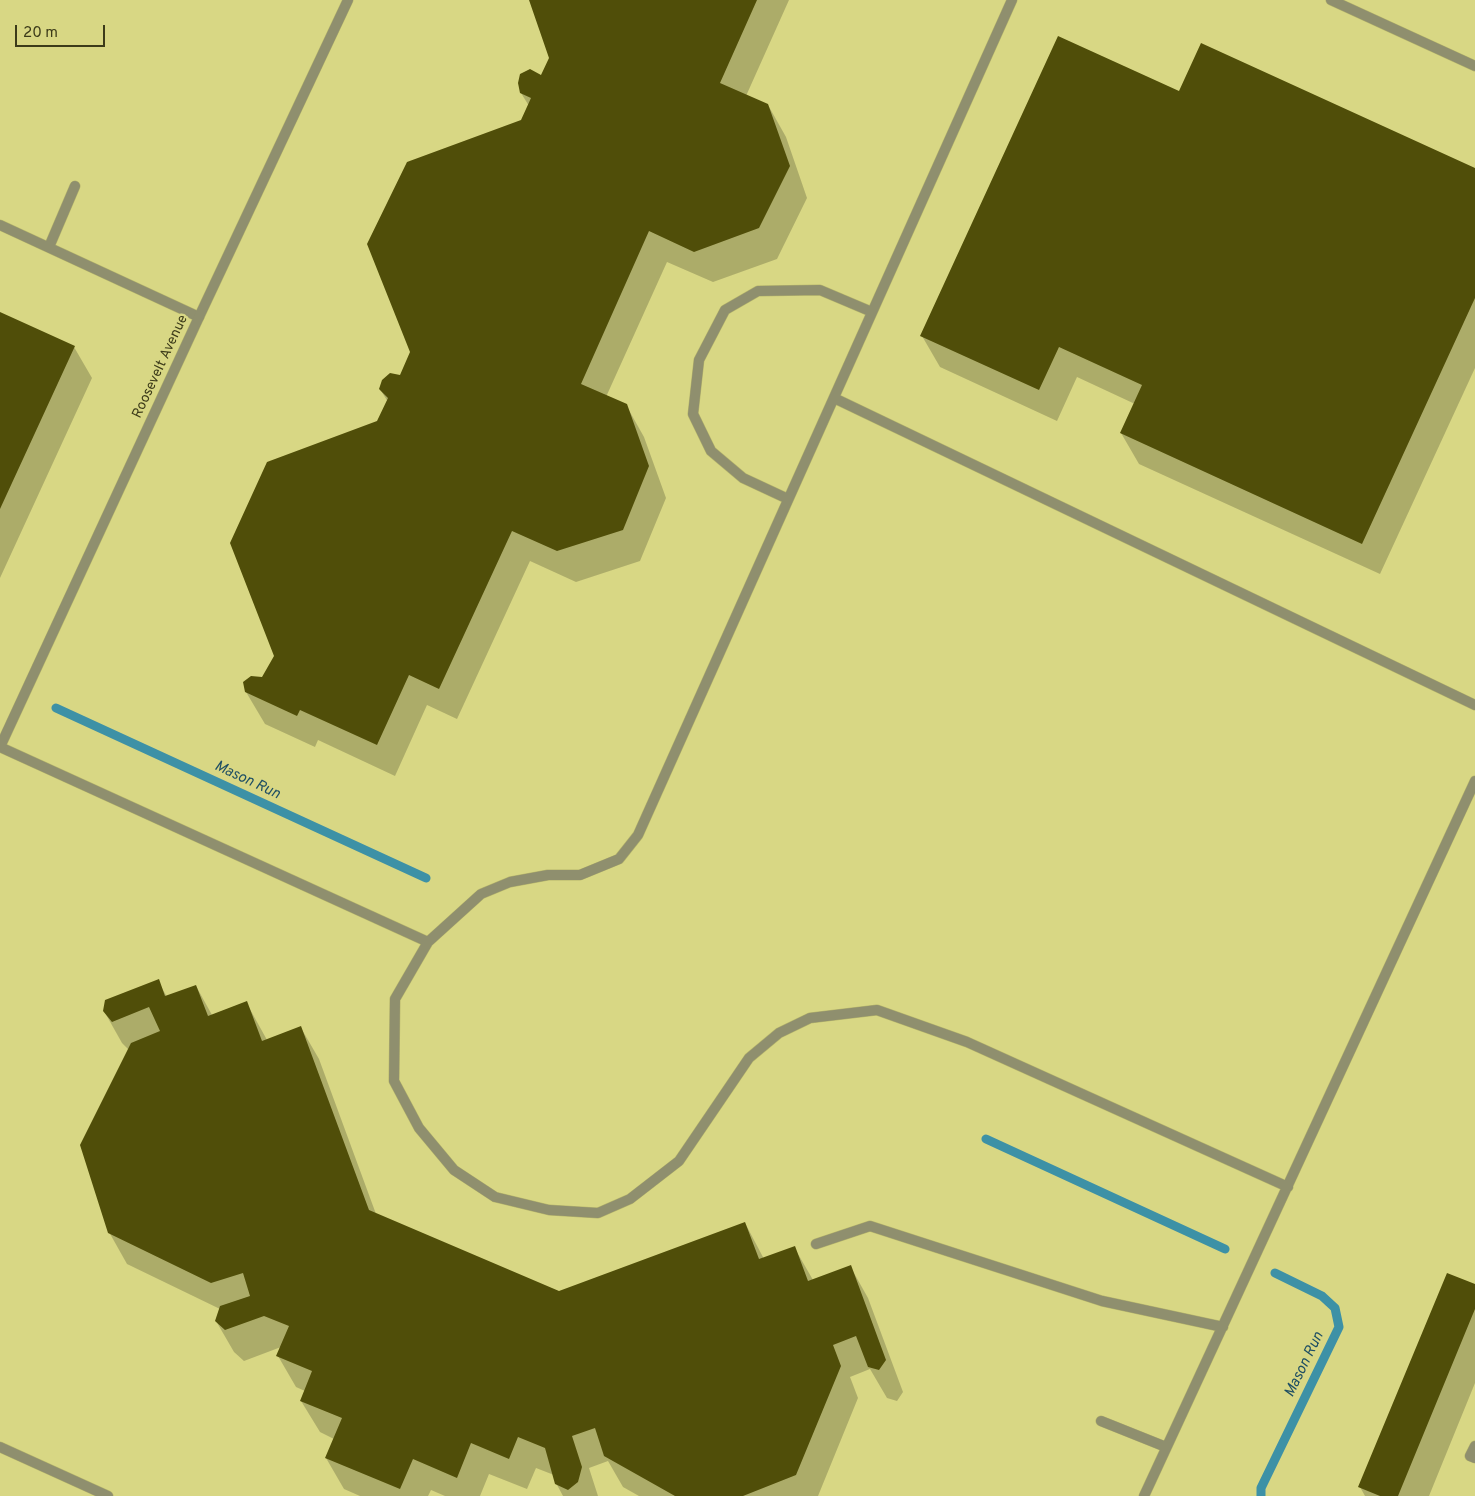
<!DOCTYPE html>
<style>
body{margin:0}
#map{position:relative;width:1475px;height:1496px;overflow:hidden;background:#d8d784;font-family:Overpass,sans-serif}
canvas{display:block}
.scale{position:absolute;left:15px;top:25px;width:90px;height:22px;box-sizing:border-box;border:2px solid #3c3b19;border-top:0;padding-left:6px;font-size:15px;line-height:18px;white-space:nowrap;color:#3c3b19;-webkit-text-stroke:4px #d8d784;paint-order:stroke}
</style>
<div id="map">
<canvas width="1475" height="1496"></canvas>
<div class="scale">20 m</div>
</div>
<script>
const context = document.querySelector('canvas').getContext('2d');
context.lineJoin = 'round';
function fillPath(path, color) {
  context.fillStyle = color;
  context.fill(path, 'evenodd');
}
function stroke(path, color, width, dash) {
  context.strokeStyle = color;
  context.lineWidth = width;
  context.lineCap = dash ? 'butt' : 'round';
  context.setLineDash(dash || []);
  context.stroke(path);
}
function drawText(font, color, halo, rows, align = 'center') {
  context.font = font + ' Overpass,sans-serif';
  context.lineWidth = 5;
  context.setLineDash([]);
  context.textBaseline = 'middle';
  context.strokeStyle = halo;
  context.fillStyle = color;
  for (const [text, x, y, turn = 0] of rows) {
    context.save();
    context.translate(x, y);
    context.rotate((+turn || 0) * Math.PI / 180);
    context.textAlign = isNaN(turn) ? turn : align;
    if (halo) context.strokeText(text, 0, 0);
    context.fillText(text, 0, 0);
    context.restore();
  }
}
fillPath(new Path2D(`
 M531 0H789L746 96 768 105 786 137 807 198 777 259 713 282 667 262 606 397 626 405 644 437 666 498 640 561 576 582 530 561 457 719 427 705 395 776 318 740 315 747 265 724 246 692 263 678 276 656 388 402 380 389 401 376 529 106 521 93 541 76 550 58Z
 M1179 93 1475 169V368L1380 574 1139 464 1121 433 1135 404 1077 377 1057 421 940 367 922 336Z
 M0 313 74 347 92 378 0 578Z
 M158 981 167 997 196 986 212 1015 246 1002 267 1040 301 1028 319 1059 376 1214 559 1292 745 1223 764 1259 794 1247 813 1280 850 1266 868 1298 903 1392 897 1401 887 1398 870 1369 850 1377 858 1398 818 1496H639L623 1487 608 1461 589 1468 598 1496H563L556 1483 554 1475 536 1468 527 1489 489 1474 480 1496H445L431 1490 428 1496H360L344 1489 326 1458 334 1439 320 1432 301 1401 305 1391 296 1387 278 1356 281 1347 244 1361 234 1352 216 1321 220 1309 127 1264 109 1232 129 1050 122 1043 104 1011Z
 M1475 1286V1383L1429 1496H1365L1360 1487Z`), '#0003');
stroke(new Path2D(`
 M56 708 426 878
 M986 1139 1225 1249
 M1261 1496V1488L1339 1327 1335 1308 1322 1296 1275 1273`), '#3d91a6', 9);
fillPath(new Path2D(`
 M529 0H757L720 83 768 104 790 166 759 228 694 252 649 231 581 384 627 404 649 466 623 530 557 551 512 531 439 689 409 675 377 745 300 710 297 716 245 692 243 682 251 676 262 677 274 656 230 543 267 462 377 421 388 398 379 389 382 380 390 373 400 375 410 352 367 244 407 162 521 120 531 98 520 93 518 83 520 74 530 69 541 75 549 58Z
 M1058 36 1179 91 1201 43 1475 168V298L1362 544 1120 433 1142 385 1059 347 1039 390 920 336Z
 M0 312 75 346 0 509Z
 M159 979 165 996 196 985 208 1016 247 1001 262 1041 301 1026 369 1210 559 1291 745 1222 759 1259 795 1246 808 1281 851 1265 886 1360 879 1370 868 1367 856 1336 833 1345 841 1366 796 1475 743 1496H675L604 1456 595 1428 572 1436 582 1467 578 1482 568 1490 555 1484 545 1448 518 1437 509 1459 471 1443 457 1478 413 1459 400 1489 325 1458 342 1418 300 1401 312 1371 276 1356 289 1326 264 1316 225 1330 215 1321 220 1306 250 1296 243 1273 211 1283 108 1233 80 1145 131 1043 160 1031 149 1007 112 1022 103 1011 105 1000Z
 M1447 1273 1475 1284V1309L1398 1496H1380L1358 1487Z`), '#504e09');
const service = new Path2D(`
 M1012 0 638 835 619 859 580 875H548L510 882 481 894 428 942 395 999 394 1081 419 1128 454 1170 495 1197 549 1210 598 1213 630 1199 679 1161 749 1058 779 1033 810 1018 877 1010 967 1042 1288 1187
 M1331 0 1475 66
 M0 225 199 317
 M49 247 75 186
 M834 398 1475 705
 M788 499 743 478 711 451 693 414 699 360 725 310 758 291 820 290 872 312
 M0 747 428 942
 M816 1244 870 1226 1102 1301 1223 1327
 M1101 1421 1166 1447
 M1475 1446 1470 1456 1475 1458
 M0 1447 108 1496
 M1144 1496 1475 781`);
const minor = new Path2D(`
 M0 747 199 317 348 0`);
stroke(service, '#b6b56c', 11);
stroke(minor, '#b6b56c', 11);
stroke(service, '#8f8f6e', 10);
stroke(minor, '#8f8f6e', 10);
drawText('14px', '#3c3b19', '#d8d784', [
 ["Roosevelt Avenue",161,367,-65]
]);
drawText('italic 15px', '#1f4f63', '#d8d784', [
 ["Mason Run",247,781,25],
 ["Mason Run",1305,1365,-64]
]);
</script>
